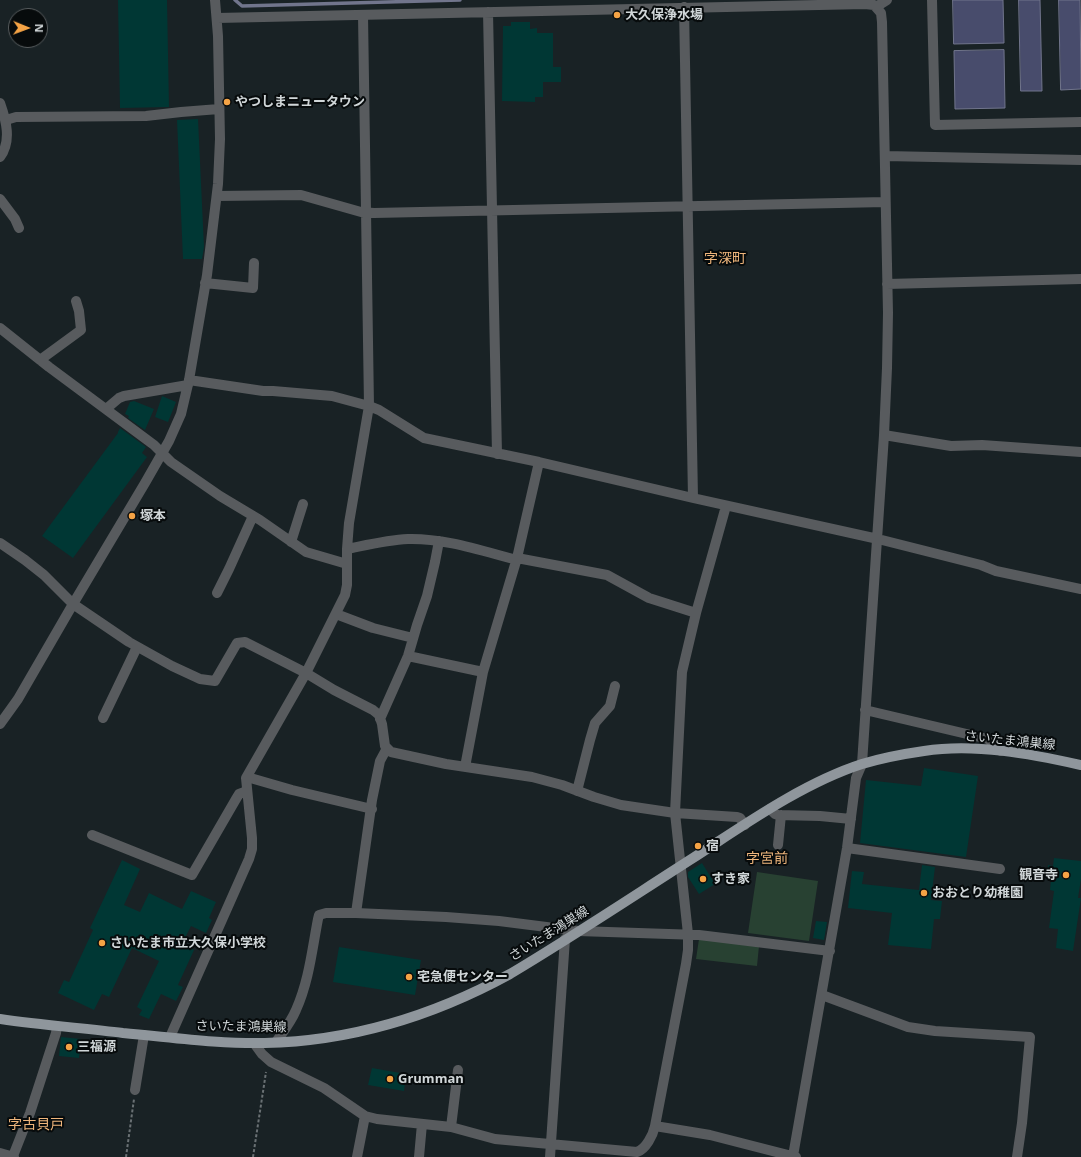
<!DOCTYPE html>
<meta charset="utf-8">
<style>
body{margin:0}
#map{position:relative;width:1081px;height:1157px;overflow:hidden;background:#192225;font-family:"Open Sans",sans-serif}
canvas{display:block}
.north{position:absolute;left:8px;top:8px;width:40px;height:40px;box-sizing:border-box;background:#070b0c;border:1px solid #575c5e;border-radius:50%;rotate:91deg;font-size:11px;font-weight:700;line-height:16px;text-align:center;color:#d0d6d8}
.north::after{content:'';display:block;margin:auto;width:14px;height:18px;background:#f5a345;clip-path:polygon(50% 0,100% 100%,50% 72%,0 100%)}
</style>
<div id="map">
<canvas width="1081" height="1157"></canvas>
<div class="north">N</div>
</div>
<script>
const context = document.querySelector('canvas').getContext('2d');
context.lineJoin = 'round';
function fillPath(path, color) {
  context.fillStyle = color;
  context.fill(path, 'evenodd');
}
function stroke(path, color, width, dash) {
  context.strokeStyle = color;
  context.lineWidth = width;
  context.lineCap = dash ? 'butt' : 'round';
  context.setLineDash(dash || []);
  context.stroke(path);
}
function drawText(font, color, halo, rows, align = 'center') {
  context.font = font + ' "Open Sans","Noto Sans JP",sans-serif';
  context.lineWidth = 4;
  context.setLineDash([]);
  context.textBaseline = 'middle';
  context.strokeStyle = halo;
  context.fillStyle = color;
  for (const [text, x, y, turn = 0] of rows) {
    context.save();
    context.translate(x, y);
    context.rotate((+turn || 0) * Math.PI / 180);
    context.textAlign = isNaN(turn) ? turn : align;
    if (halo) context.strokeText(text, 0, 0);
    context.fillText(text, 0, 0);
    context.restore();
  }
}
fillPath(new Path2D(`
 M757 872 818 881 809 941 748 933Z
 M699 939 759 946 757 966 696 959Z`), '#284132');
const water = new Path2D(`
 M953 0H1003L1004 43 954 44Z
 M1019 0H1040L1042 91H1021Z
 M1059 0H1080L1081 89 1061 90Z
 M1004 50 1005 108 955 109 954 51Z`);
fillPath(water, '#484c6c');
stroke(water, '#71758c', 1);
stroke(new Path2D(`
 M235 0 242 6 460 0`), '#71758c', 3.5);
fillPath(new Path2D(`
 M118 0H167L169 107 120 108Z
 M511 22H530V29L537 28V33H553V67H561V82H543V97H535V102L502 101 503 26H511Z
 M198 119 204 247 202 259H183L177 120Z
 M162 396 176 402 168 422 155 417Z
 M134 401 154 409 145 430 128 418 129 416 125 414 130 402Z
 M120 428 146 447 142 453 147 457 73 558 42 536 118 433V432Z
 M924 768 978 776 966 857 860 843 866 780 921 786Z
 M1054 858 1081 861V879L1078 898H1081L1073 951 1056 948 1058 929 1049 928 1054 891 1050 890 1051 880H1047L1048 865 1053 866Z
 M122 860 140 869 124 905 140 912 149 893 182 909 191 891 216 902 209 918 212 920 206 933 191 926 182 944 194 950 178 985 183 987 176 1001 161 994 149 1019 139 1015 142 1010 137 1007 159 961 132 948 109 997 102 994 94 1010 58 993 64 980 69 982 93 930 90 928Z
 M702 863 715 884 699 894 688 877V872Z
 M922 865 935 867 931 900 942 901 940 919H934L931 949 888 945 892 913 848 908 852 871 864 872 862 884 919 890Z
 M816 921 827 922 824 940 813 938Z
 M339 947 421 960 415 995 333 982Z
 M61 1037 81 1039 79 1058 59 1056Z
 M372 1068 406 1074 404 1091 368 1085Z`), '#003734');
stroke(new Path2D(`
 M126 1157 134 1099
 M253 1157 266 1072`), '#6a7174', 2, [3, 2]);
stroke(new Path2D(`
 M932 0 935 125 1081 122
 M684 7 693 498
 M876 7 887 0
 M488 12 497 454
 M217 18 865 4 874 5 881 13 882 22 888 313 887 368 884 435 862 764 856 778 847 848 793 1156
 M0 103C6 120 12 141 0 157
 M6 120 16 117 146 116 181 112 219 109
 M885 156 1081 160
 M217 196 301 195 361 212 374 213 885 202
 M0 199 15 219 19 228
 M205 283 253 288 254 263
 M887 284 1081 279
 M0 328 49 367 154 445 171 462 220 496 260 520 306 552 347 564
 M40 360 81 330 79 311 76 301
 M189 380 263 391H273L332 396 369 406 379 410 424 438 539 462 693 498 878 539 981 565 996 571 1081 589
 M106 409 119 398 124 396 188 385
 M884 435 951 446 982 445 1081 452
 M291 542 303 504
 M0 543 25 560 44 575 73 604 129 642 172 666 200 679 215 681 237 643 245 642 306 673 334 690 373 710 379 715 382 724 385 746 391 752 446 764 532 777 562 785 594 797 621 805 675 813 737 817 740 818 745 825
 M347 549C367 545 387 540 408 539 444 538 482 551 517 560
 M517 558 607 575 649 598 696 613
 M217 593 229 569 253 516
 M336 614 373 628 413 638
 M408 656 483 672
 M865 710 988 739 1001 751
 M103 718 137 647
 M380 719 408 656 417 625 427 596 435 562 439 541
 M0 724 18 699 73 604 145 483 169 441 181 414 189 380 207 275 218 184 220 139 218 36 215 0
 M465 767 483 672 517 558 539 462
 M247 777 292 790 372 809
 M577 791 590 740 595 723 610 706 615 686
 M770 809 775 814 778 815 820 816 851 819
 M92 835 192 875 236 799 239 794 247 791
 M778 845 781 815
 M847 848 1000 869
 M356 913 446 917 499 921 578 931 699 935 830 951
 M822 995 908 1027 935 1031 1030 1037 1022 1123 1017 1157
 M170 1037 249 859 252 849V838L246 778 306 673 345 595 347 585V549L349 523 369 406 363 15
 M276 1042C283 1032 291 1022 296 1010 309 981 312 950 318 919L319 915 326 913H356L372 800 380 761 387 748
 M254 1043 262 1054 271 1062 324 1088 365 1116 377 1119 451 1127 495 1139 637 1152C646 1149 653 1135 655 1126L710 1135 796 1157
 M135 1090 144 1035
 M655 1126 686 964 688 950V934L675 813 682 672 696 613 726 506
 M451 1127 458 1070
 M0 1153 14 1157
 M13 1156 30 1113 56 1033 57 1026
 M357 1157 365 1116
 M419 1157 422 1124
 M550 1157 565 939`), '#585b5e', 10);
stroke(new Path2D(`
 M0 1019C41 1025 82 1028 123 1033 170 1037 218 1044 265 1043 352 1041 435 1015 510 974 572 937 632 897 693 858 744 825 803 783 862 764 882 758 903 754 924 751 975 743 1031 754 1081 765`), '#8f969c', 10);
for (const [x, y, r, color] of [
 [617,15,4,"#f5a345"],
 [227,102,4,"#f5a345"],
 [132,516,4,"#f5a345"],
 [698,846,4,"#f5a345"],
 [1066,875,4,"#f5a345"],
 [703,879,4,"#f5a345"],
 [924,893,4,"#f5a345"],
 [102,943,4,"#f5a345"],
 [409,977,4,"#f5a345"],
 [69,1047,4,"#f5a345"],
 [390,1079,4,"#f5a345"]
]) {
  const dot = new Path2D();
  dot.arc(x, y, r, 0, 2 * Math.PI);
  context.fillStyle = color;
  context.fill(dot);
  stroke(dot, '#070b0c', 1.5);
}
drawText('bold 13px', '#d0d6d8', '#070b0c', [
 ["大久保浄水場",625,15],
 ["やつしまニュータウン",235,102],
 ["塚本",140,516],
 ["宿",706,846],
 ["観音寺",1058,875,"right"],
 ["すき家",711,879],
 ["おおとり幼稚園",932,893],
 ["さいたま市立大久保小学校",110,943],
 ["宅急便センター",417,977],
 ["三福源",77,1047],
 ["Grumman",398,1079]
], 'left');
drawText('13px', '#d0d6d8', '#070b0c', [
 ["さいたま鴻巣線",1010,741,6],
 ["さいたま鴻巣線",549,934,-32],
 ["さいたま鴻巣線",241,1027,1]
]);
drawText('14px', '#efb67c', '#070b0c', [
 ["字深町",725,259],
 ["字宮前",767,859],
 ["字古貝戸",36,1125]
]);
</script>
